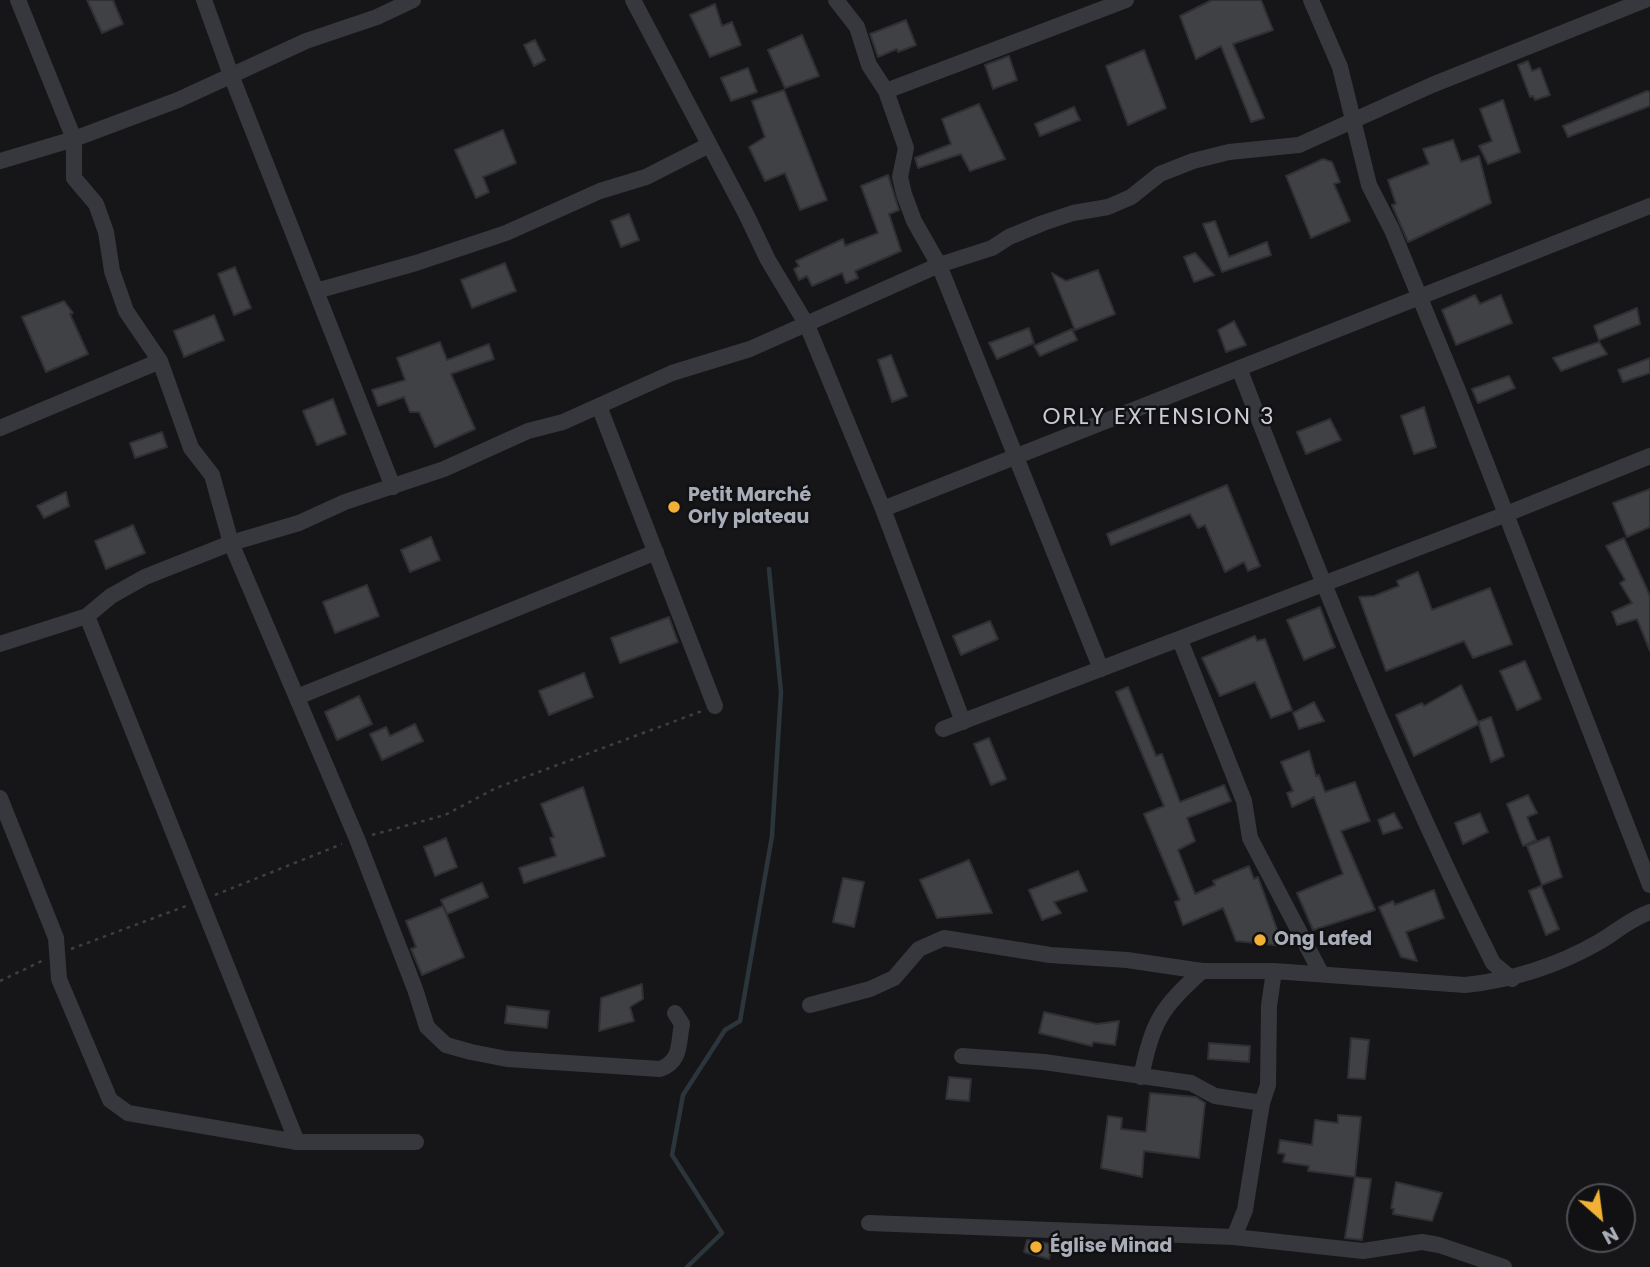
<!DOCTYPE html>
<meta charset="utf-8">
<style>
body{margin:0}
#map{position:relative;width:1650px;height:1267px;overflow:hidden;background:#161618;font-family:Poppins,sans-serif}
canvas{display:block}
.north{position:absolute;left:1566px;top:1183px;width:70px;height:70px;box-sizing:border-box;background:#111113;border:2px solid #4d4f55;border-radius:50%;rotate:152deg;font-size:19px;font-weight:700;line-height:28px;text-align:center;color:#a8adb8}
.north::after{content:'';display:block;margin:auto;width:24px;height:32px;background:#f2b134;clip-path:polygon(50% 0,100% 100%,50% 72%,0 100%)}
</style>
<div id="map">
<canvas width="1650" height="1267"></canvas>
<div class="north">N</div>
</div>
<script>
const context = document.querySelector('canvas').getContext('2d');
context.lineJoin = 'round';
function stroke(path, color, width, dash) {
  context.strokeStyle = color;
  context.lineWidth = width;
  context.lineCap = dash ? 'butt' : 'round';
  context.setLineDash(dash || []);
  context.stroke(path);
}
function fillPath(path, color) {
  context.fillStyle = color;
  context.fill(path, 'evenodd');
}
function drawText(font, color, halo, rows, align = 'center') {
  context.font = font + ' Poppins,sans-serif';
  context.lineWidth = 5;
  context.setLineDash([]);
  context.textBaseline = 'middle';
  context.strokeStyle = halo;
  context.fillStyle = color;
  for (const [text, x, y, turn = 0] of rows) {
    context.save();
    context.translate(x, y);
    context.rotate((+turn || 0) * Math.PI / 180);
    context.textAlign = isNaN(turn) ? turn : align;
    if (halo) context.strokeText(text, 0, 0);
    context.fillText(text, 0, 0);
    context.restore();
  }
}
stroke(new Path2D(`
 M687 1267 722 1233 672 1155 683 1095 725 1030 740 1021 772 836 781 692 769 569`), '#2c353c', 4.5);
const building = new Path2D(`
 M87 0H113L123 24 102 33Z
 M1212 0H1261L1273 30 1233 44 1264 118 1251 122 1221 46 1196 59 1180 16Z
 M715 4 722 26 732 22 741 45 710 57 690 15Z
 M906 20 916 45 898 52 897 49 878 57 870 34Z
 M802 35 819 76 785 88 768 50Z
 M535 40 545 60 534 66 524 45Z
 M1144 50 1166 108 1128 125 1106 66Z
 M1009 56 1017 80 993 89 985 65Z
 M1528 61 1532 71 1540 68 1550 95 1535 100 1533 96 1530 97 1518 65Z
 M748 68 757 92 731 101 721 78Z
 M784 90 827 200 800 210 785 173 765 181 749 147 765 137 752 101Z
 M1647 91 1650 92V106L1568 137 1563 126Z
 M1503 100 1520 152 1488 164 1479 146 1492 141 1480 109Z
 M979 104 1005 159 970 171 961 154 918 168 915 158 951 144 942 119Z
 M1074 107 1080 120 1040 136 1035 124Z
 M503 130 516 163 483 177 489 192 476 198 455 150Z
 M1453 140 1461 162 1479 156 1491 203 1408 242 1392 205 1396 204 1388 180 1429 164 1423 149Z
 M1323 159 1332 162 1340 182 1334 184 1350 221 1311 238 1286 176Z
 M888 175 899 210 889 214 901 251 855 271 858 278 846 283 842 273 812 286 807 276 799 280 794 269 799 266 796 261 843 239 845 246 878 233 861 186Z
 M629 214 639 240 621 247 611 221Z
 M1215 221 1229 257 1267 242 1271 255 1222 272 1203 224Z
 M1195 253 1214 275 1194 282 1184 257Z
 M505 263 516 291 472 308 461 280Z
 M235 267 251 308 234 315 218 274Z
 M1098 270 1115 314 1075 330 1052 273 1066 281Z
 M1475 295 1480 304 1501 295 1512 323 1456 345 1442 310Z
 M64 301 73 313 70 314 88 354 46 372 22 317Z
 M1637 308 1640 324 1599 340 1594 326Z
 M214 315 224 340 184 357 174 331Z
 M1234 321 1246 345 1226 352 1218 330Z
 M1029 328 1034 343 997 359 989 343Z
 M1072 329 1077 340 1040 356 1034 346Z
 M440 342 447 360 489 344 494 359 451 374 475 429 435 447 419 412H410L404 397 378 406 372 390 405 380 397 358Z
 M1599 342 1607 354 1561 371 1553 358Z
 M891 355 907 396 892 402 878 360Z
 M1650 358V373L1623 382 1618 370Z
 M1509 376 1515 388 1478 403 1472 389Z
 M333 399 346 434 317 445 303 411Z
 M1424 407 1436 447 1414 454 1401 416Z
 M1330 419 1341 440 1306 454 1297 432Z
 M162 432 167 447 135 458 130 443Z
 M1227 485 1260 566 1248 571 1244 562 1225 572 1205 525 1198 528 1190 514 1111 545 1107 534Z
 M1650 489V527L1627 537 1613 503Z
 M66 492 69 506 44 518 37 506Z
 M133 525 145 553 106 569 95 541Z
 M431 537 440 560 410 572 401 550Z
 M1624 538 1650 596V651L1637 619 1617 625 1612 612 1632 603 1620 583 1625 580 1606 546Z
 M1418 572 1432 610 1490 588 1512 644 1473 658 1464 641 1386 671 1359 597 1374 596 1399 586 1397 581Z
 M367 585 379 616 335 633 323 602Z
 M1320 607 1335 647 1304 660 1287 620Z
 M669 617 678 642 620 663 611 638Z
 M990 621 998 639 961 655 953 636Z
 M1255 636 1257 641 1265 639 1292 710 1271 718 1255 682 1220 696 1202 658Z
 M1525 661 1541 699 1517 710 1500 671Z
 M584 673 593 697 549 715 539 691Z
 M1461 685 1479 724 1414 756 1396 715 1422 703 1424 706Z
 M1128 687 1156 756 1162 754 1180 802 1224 785 1231 801 1187 818 1195 841 1178 850 1195 894 1215 885 1213 881 1249 866 1254 879 1258 877 1283 946 1236 941 1223 908 1183 925 1175 902 1180 900 1144 814 1164 806 1116 692Z
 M359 696 372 724 337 740 325 712Z
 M1314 702 1324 721 1299 729 1293 713Z
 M1491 717 1504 756 1491 762 1478 722Z
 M415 724 423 741 382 760 370 734 386 727 390 736Z
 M989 738 1006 779 991 785 974 744Z
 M1309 751 1316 776 1319 775 1325 792 1355 782 1370 821 1341 831 1375 910 1313 930 1297 893 1343 874 1314 797 1292 807 1287 793 1293 791 1281 762Z
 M583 787 605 856 524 883 519 868 556 856 550 838 554 837 541 804Z
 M1528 795 1537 813 1527 817 1536 840 1523 846 1507 804Z
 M1394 813 1402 828 1383 834 1378 820Z
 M1480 813 1488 832 1463 844 1455 823Z
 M1549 837 1562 877 1542 885 1527 846Z
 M446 838 457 867 435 876 424 847Z
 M969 860 992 913 937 918 920 880Z
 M1078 871 1087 891 1054 902 1061 913 1042 920 1029 890Z
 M843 878 864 882 854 927 833 922Z
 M482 883 488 897 447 914 441 900Z
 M1541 886 1559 929 1546 935 1529 891Z
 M1434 890 1444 918 1406 932 1417 961 1401 957 1379 907 1393 901 1395 905Z
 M443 906 464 957 422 975 411 949 416 947 406 921Z
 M642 984 643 999 630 1007 634 1021 599 1031 601 998Z
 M507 1006 549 1011 547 1028 505 1023Z
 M1044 1012 1097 1024 1119 1021 1115 1045 1093 1042 1092 1046 1039 1033Z
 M1351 1038 1369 1040 1365 1079 1348 1078Z
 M1209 1043 1250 1046 1249 1062 1208 1059Z
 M949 1077 971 1079 969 1101 946 1099Z
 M1150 1093 1196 1097 1205 1103 1199 1158 1144 1151 1142 1177 1101 1168 1108 1116 1122 1118 1121 1129 1146 1132Z
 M1338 1115 1361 1117 1355 1177 1308 1171 1309 1166 1283 1162 1285 1154 1278 1153 1280 1140 1312 1145 1315 1120 1338 1123Z
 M1355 1177 1371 1179 1362 1240 1345 1238Z
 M1396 1182 1442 1193 1432 1221 1393 1214 1394 1209 1391 1208Z
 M1027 1240 1053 1244 1049 1259 1024 1252Z`);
fillPath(building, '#404145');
stroke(building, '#303034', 2);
stroke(new Path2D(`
 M372 835 445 815 496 788 702 711
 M215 895 342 844
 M71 949 186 906
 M0 981 42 961`), '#3d3f44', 2.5, [3.5, 5]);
stroke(new Path2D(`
 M18 0 74 139V178L96 204 106 232 112 271 126 311 160 361 191 448 212 475 231 543 357 839 415 989 427 1027 446 1045 471 1052 507 1059 660 1069C682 1061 678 1043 682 1024L675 1013
 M204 0 231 75 393 487
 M633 0 746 214 768 260 807 325 883 509 963 722
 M836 0 857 27 869 65 886 91 906 148 900 177 904 194 914 221 939 265 1101 669
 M1311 0 1340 67 1369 185 1392 230 1457 388 1650 885
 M886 91 1126 0
 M0 161 74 139 178 100 306 41 377 17 413 0
 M316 291 416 263 506 233 600 191 646 177 709 145
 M1239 368C1317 570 1396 770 1493 963L1512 979
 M599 406 715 706
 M0 428 160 361
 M883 509 1650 206
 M87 616 297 1142
 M1180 640 1244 801 1250 838 1321 973
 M0 644 87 616 111 596 145 577 231 543 299 523 345 502 444 469 528 431 563 422 672 373 750 349 939 265 992 248 1009 237 1043 223 1073 213 1108 207 1131 197 1160 174 1193 161 1229 152 1299 145 1432 85 1645 0
 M297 697 656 552
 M943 729 1504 515 1650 456
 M0 798 56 938 59 979 110 1100 128 1113 297 1142H416
 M810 1005 870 989 894 978 919 949 944 938 1050 955 1127 960 1202 971H1274L1465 985C1513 980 1557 966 1599 942 1618 931 1628 920 1650 912
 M962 1056 1044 1062 1191 1083 1215 1096 1262 1103
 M1141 1077C1153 1021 1160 1009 1202 971
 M869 1223 1234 1237 1363 1251 1422 1242 1439 1245 1504 1267
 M1234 1237 1245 1210 1262 1103 1268 1085 1269 1006 1274 971`), '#37383d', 16);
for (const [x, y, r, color] of [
 [674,507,7,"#f2b134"],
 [1260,940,7,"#f2b134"],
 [1036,1247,7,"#f2b134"]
]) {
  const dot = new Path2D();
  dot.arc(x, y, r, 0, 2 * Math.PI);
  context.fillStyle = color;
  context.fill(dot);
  stroke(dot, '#111113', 2.5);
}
drawText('bold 19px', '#a8adb8', '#111113', [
 ["Petit Marché",688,496],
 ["Orly plateau",688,518],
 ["Ong Lafed",1274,940],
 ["Église Minad",1050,1247]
], 'left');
context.letterSpacing = '2px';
drawText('23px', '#c9ccd4', '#111113', [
 ["ORLY EXTENSION 3",1159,418]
]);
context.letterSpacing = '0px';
</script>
